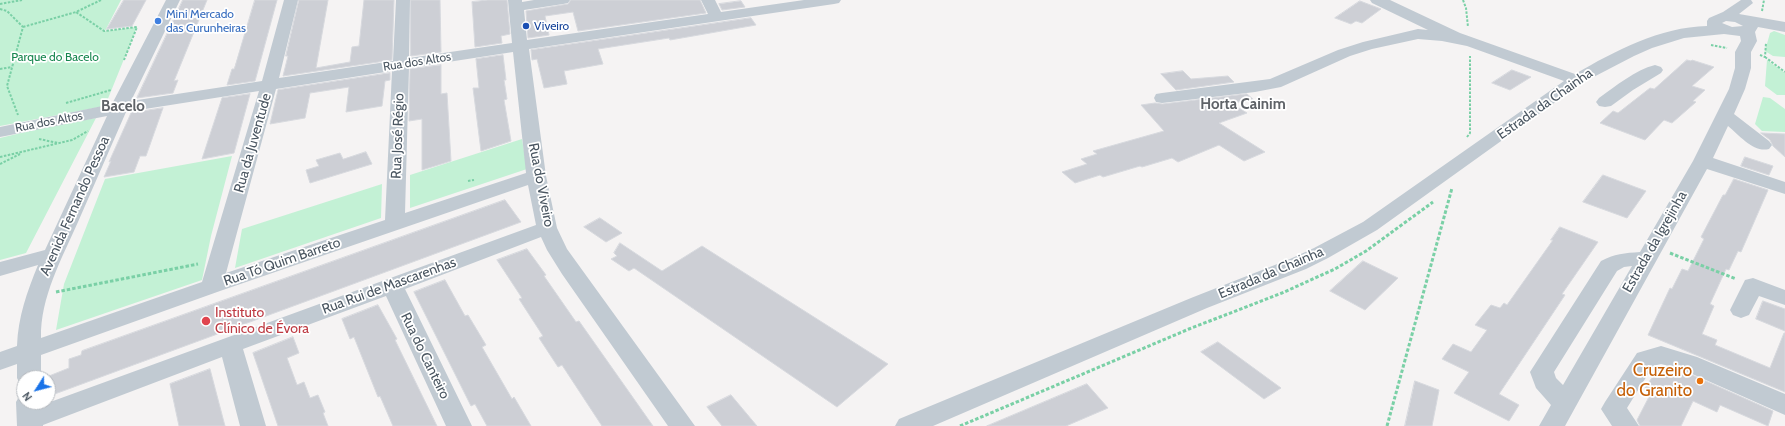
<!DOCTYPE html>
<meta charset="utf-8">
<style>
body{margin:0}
#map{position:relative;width:1785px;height:426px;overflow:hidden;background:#f5f3f3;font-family:Cabin,sans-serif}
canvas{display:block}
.north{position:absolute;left:16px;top:370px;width:40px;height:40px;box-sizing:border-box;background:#fff;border:1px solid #b7bbc0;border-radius:50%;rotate:234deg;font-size:11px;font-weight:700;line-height:16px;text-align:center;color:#4a5661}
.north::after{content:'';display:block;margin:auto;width:14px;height:18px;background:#1a73e8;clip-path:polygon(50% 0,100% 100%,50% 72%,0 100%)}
</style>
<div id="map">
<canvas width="1785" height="426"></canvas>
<div class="north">N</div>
</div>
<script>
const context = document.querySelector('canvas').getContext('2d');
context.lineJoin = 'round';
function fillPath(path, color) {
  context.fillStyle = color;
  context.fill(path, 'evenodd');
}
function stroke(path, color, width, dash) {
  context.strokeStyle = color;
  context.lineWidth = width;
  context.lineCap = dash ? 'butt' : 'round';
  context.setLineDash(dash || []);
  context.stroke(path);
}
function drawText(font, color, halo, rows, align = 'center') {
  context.font = font + ' Cabin,sans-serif';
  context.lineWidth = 3.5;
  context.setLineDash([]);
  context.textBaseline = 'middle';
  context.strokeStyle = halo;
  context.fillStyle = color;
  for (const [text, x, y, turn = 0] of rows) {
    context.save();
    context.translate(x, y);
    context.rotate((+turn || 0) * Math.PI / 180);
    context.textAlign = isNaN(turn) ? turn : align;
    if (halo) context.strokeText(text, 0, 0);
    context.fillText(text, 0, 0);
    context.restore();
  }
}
fillPath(new Path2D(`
 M0 0H121L105 31 137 27 105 106 0 126Z
 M1774 31 1785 35V57L1773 56 1765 51 1770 33Z
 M1767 60 1785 73V95H1777L1765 86Z
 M1763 97 1770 98 1785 109V132L1762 131 1755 124Z
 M96 118 26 253 0 260V138L59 124Z
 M522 139 527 169 410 208V175Z
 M232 156 211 236 202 280 56 330 64 284 105 179Z
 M382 184 381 218 235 268 242 229Z`), '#c3f1d5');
const building = new Path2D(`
 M124 0H146L132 26 107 29Z
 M183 0H207L174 81 178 80 173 93 137 98Z
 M255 0H277L255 81 227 85 232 69H234Z
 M299 0H328L316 68 350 62 352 47 359 46 364 0H394L392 60 283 76 288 56H286Z
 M411 0H440L441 52 411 56Z
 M488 0H507L510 34 501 36 502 43 475 47 472 2Z
 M571 0H700L706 13 578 31 573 12 545 16 549 35 528 38 526 11 568 4Z
 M741 1 745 7 722 10 719 4Z
 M1360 1 1381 9 1362 23 1356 21 1351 24 1335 18Z
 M751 18 756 25 670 40 669 38 598 49 603 64 564 71 567 84 544 88 537 59 532 60 531 50Z
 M503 55 506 80H504L507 99 504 100 511 141 481 151 473 88H479L476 59Z
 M1687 60 1691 61 1692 60 1714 67 1692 86 1705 90 1693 101 1696 102 1672 123 1664 120 1645 140 1600 123 1613 111 1618 113 1650 88 1654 89Z
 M441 65V94L447 93 451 161 422 170V119L409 121 410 69Z
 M1512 70 1531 77 1510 90 1492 83Z
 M1183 71 1191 79 1228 76 1234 82 1176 90 1161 74Z
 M390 73V80L385 81 382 106 346 112 349 87 310 93 305 118 270 124 278 90Z
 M250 94 234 153 202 159 222 98Z
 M1247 94 1254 100 1231 103 1247 113 1219 123 1265 152 1244 161 1219 145 1178 162 1172 158 1142 167 1140 166 1103 177 1100 175 1075 183 1062 172 1087 164 1081 159 1097 154 1093 151 1164 131 1141 105 1155 103 1162 104Z
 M163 108 146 156H140L134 172 104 177 111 161 109 162 131 113Z
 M1761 133 1785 134V157L1773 146 1770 140Z
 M366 152 372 164 310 183 306 170 319 166 316 160 340 153 343 159Z
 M1745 157 1773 166 1769 175 1741 166Z
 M1603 175 1646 191 1627 218 1583 202Z
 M1734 179 1768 190 1741 252 1738 251 1729 270 1726 269 1710 304 1714 306 1702 334 1717 340 1715 345 1770 368 1784 333H1785V392L1648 335 1670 288 1672 289 1682 269 1688 271 1704 239 1701 237 1723 195H1725Z
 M505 200 521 222 52 395 49 376 69 368V359L81 355 82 351Z
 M600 218 622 233 606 242 584 227Z
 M1560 227 1598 242 1562 294 1565 295 1499 394 1519 405 1509 421 1454 393 1469 372 1442 359 1453 344 1471 352 1487 330 1475 325 1491 305 1500 308 1504 303 1507 305 1553 240H1551Z
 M620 243 662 271 702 246 888 364 837 407 634 268 629 271 611 259 617 256 614 253Z
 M527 249 546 275 544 276 576 322 579 321 653 426H602L562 365 558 367 539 338 543 336 519 299 522 298 497 260Z
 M1363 261 1398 278 1365 310 1330 291Z
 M445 280 465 316 468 315 486 345 482 347 512 399 514 397 531 426H487L475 404 471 406 414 292Z
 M1763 301 1785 309V331L1756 319Z
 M378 305 397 339 395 340 437 426H393L380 396 378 397 354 337 350 339 342 319Z
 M293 337 299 353 287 358 297 385 304 382 310 398 318 395 325 412 323 413 328 426H278L253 353Z
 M1218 342 1281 388 1264 399 1201 352Z
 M1662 366 1681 370 1773 411 1768 426 1720 405 1717 412 1693 401 1681 426H1640L1637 420 1652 391 1645 388 1659 367Z
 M210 369 225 426H179L170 384Z
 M1415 381 1439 390 1432 426H1405Z
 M1087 384 1108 408 1066 426H987Z
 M731 395 757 426H722L707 407Z`);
fillPath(building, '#cdcfd5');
stroke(building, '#d7d9de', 1);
stroke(new Path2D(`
 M101 0 76 12 104 31 137 27 124 60
 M1463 0 1466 8 1468 27
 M0 4 22 0
 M0 9 7 11 23 27 7 86 18 115
 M1762 11 1764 0
 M23 27 76 12
 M1711 45 1727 48
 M1760 55 1765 57 1766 43
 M1765 57 1785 72
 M0 69 12 67
 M66 103 111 90
 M1467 137 1470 133V56
 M39 139 58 143
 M0 157 72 140 88 131
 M0 164 20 154
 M468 181 474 180`), '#7ad0a6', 2, [2.5, 1.5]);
stroke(new Path2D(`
 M1670 253 1736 279
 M56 292 198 264
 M960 426 1189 329 1282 293 1335 269 1366 251 1433 202
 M1387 426 1452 188`), '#7ad0a6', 3, [3.5, 2]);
fillPath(new Path2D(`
 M166 0H180L131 101 262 81 284 0H298L279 78 393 61 396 0H410L409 58 512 43 508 0H522V2L534 0H570L568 3 563 4 524 10 527 40 708 14 701 0H715L721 12 804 0H841L839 3 834 4 529 49 546 176 557 228 567 249 695 426H668L562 274 547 250 541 237 405 289 472 426H446L386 296 243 349 266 426H240L222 357 43 425V426H17L16 402 20 395 24 394V402H42V405L536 225 528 185 220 291 41 355V378H24V385L20 384 17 378V364L0 370V352L17 346C18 317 27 292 38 265L0 276V262L45 250 107 116 0 137V127L112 104ZM513 52 526 173 405 213 409 68ZM392 71 385 220 226 273 276 89ZM259 91 202 282 41 338C40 298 62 258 78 222 94 185 110 149 126 112Z
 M1370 0H1390L1460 33 1575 74C1615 51 1660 27 1707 26V21L1709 18 1723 12 1741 0H1751L1753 3 1739 14 1785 22V32L1758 27 1755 32 1757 41 1751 52V68L1745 89 1734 114 1769 141 1772 145 1769 149C1754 153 1740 136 1728 126L1713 158 1785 182V194L1707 169 1565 426H1539L1551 405 1536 388 1530 372 1601 261C1614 254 1625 253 1640 252L1693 161 1729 89 1735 68V52L1741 41 1740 36 1724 34 1684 38 1652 48 1634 56 1582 83 1377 230 1328 258 1306 269 1207 308 933 426H895L899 419 1191 298 1290 259 1314 248 1363 222 1564 81 1467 46 1442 41 1418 39 1372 49 1350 56 1281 87 1255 92 1162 103 1156 102 1154 98 1156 94 1162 93 1270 79 1338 50 1363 42 1418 29 1428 30 1372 3ZM1726 21 1735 22 1743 26 1732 27 1722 23ZM1632 266 1563 385 1556 378 1554 372 1617 271 1624 267Z
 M1655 65 1661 67 1663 70 1661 73 1633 90 1611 106 1605 107 1599 106 1596 102 1599 98C1616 86 1635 70 1655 65Z
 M1753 278 1785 290V305L1759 296 1749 315 1741 318 1733 315 1730 310 1745 280Z
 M1661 346 1697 357 1785 394V415L1681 369 1661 364 1653 366 1627 408 1639 426H1612L1601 409 1605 402 1637 353Z`), '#c1cad2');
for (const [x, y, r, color] of [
 [158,21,4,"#3f7fe0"],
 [526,26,4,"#1a4fb4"],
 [206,321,5,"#e0444e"],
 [1700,381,4,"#e8710a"]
]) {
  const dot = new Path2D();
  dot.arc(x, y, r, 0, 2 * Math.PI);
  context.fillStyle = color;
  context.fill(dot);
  stroke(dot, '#fff', 1.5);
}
drawText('12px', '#366cbe', '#fff', [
 ["Mini Mercado",166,14],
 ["das Curunheiras",166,28]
], 'left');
drawText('12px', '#164399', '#fff', [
 ["Viveiro",534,26]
], 'left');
drawText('12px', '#17864f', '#fff', [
 ["Parque do Bacelo",55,57]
]);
drawText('12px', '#4a5661', '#fff', [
 ["Rua dos Altos",417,62,-9],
 ["Rua dos Altos",49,122,-11]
]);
drawText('14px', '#4a5661', '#fff', [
 ["Estrada da Chainha",1545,104,-35],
 ["Rua José Régio",398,136,-88],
 ["Rua da Juventude",253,143,-74],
 ["Rua do Viveiro",541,185,79],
 ["Avenida Fernando Pessoa",75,206,-66],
 ["Estrada da Igrejinha",1655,242,-60],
 ["Rua Tó Quim Barreto",282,262,-19],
 ["Estrada da Chainha",1271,273,-23],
 ["Rua Rui de Mascarenhas",389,286,-20],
 ["Rua do Canteiro",425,356,64]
]);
drawText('14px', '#be3a42', '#fff', [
 ["Instituto",215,313],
 ["Clínico de Évora",215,329]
], 'left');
drawText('bold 15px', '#5f6368', '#fff', [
 ["Horta Cainim",1243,105],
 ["Bacelo",123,107]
]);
drawText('17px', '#c56008', '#fff', [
 ["Cruzeiro",1692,371],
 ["do Granito",1692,391]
], 'right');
</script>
